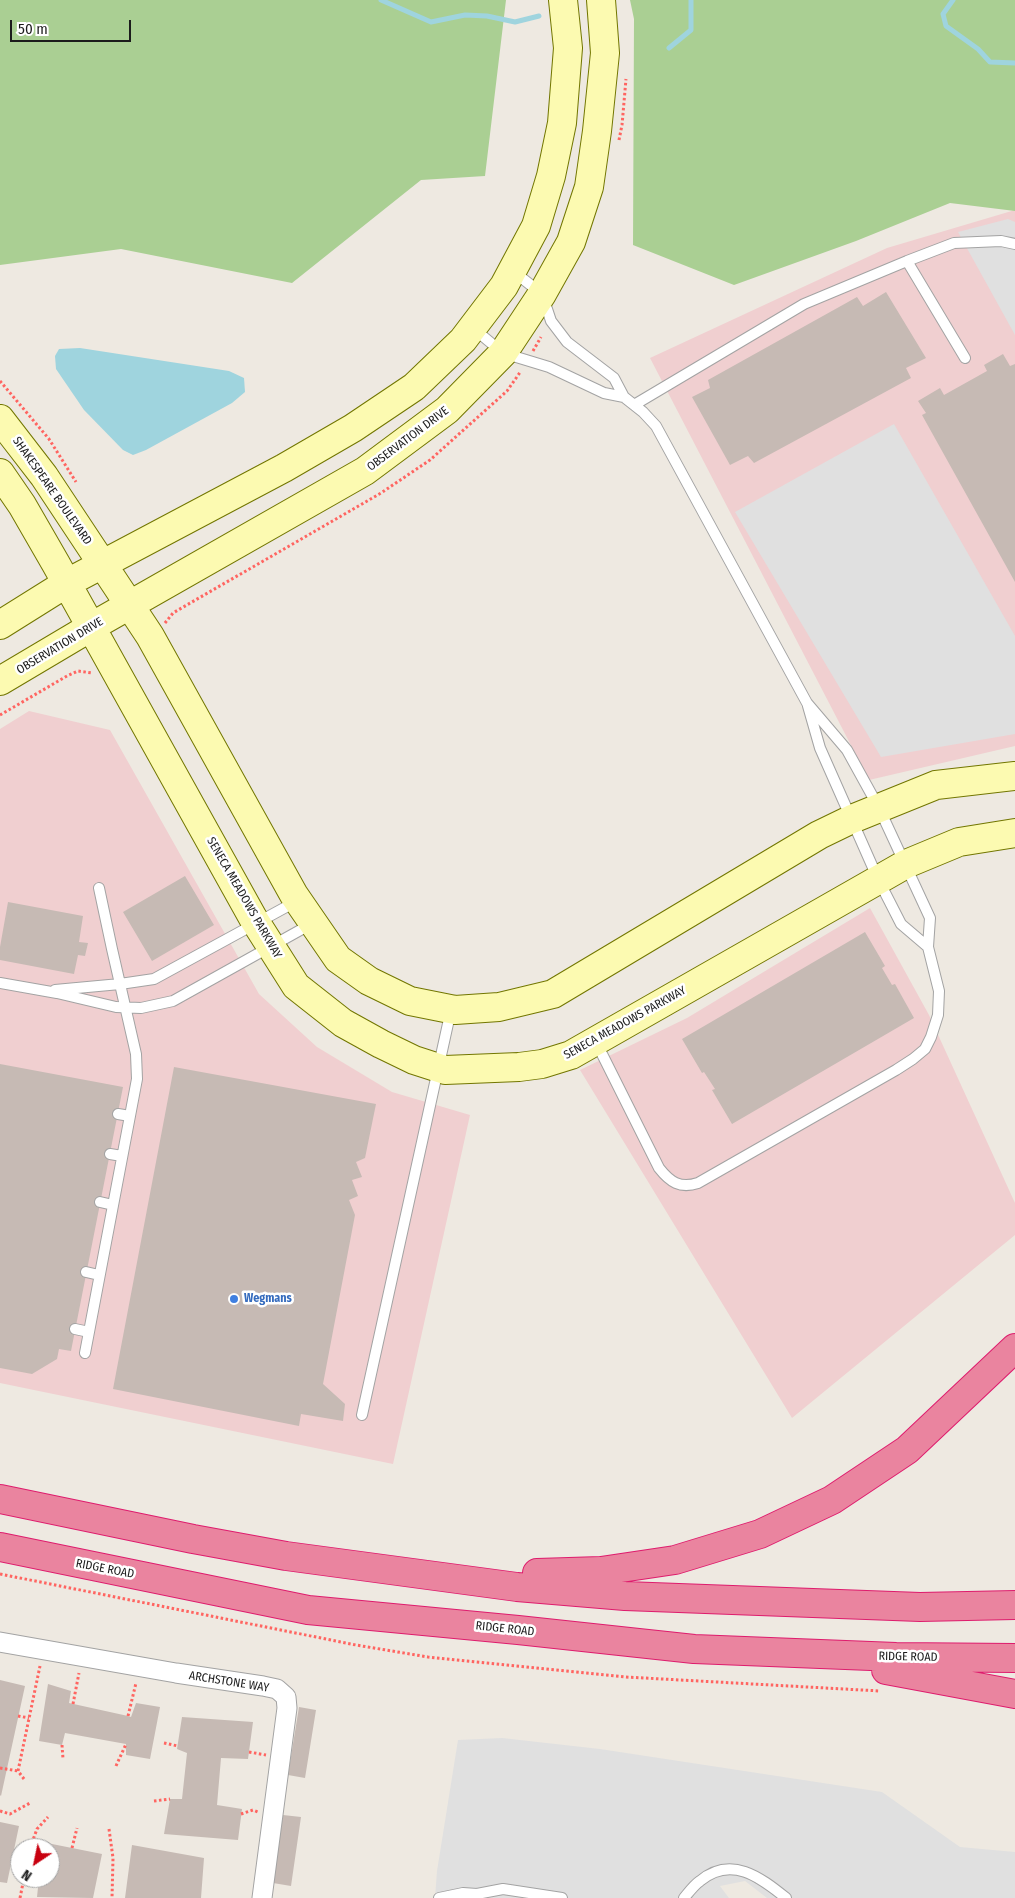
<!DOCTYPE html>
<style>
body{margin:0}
#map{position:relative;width:1015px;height:1898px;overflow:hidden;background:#eee9e1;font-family:"Fira Sans Condensed",sans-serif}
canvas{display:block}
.north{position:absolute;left:10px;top:1838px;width:50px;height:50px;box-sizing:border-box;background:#fff;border:1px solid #a4a4a4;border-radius:50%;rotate:214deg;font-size:14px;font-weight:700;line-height:20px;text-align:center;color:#1c1c1c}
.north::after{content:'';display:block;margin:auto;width:18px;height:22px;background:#c8000f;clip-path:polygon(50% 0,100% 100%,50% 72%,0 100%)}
.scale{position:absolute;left:10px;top:20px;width:121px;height:22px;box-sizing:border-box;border:2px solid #1c1c1c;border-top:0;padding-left:6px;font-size:15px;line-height:18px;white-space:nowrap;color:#1c1c1c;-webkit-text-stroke:4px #fff;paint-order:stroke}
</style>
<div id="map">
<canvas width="1015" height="1898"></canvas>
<div class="north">N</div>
<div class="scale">50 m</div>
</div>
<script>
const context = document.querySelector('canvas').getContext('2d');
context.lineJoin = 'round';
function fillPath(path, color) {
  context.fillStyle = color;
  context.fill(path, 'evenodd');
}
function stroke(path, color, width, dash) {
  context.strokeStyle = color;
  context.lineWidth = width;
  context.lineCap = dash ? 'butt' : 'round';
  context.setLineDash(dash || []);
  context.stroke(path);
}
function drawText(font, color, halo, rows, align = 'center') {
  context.font = font + ' "Fira Sans Condensed",sans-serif';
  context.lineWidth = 5;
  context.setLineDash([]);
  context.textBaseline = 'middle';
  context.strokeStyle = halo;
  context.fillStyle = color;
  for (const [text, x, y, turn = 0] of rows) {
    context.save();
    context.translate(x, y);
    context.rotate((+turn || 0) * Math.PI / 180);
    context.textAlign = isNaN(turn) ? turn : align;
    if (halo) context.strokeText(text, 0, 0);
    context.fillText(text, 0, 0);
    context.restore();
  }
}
fillPath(new Path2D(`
 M1015 210V746L869 780 650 358 887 248Z
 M29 711 110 730 259 994 317 1047 392 1092 470 1115 393 1464 0 1383V729Z
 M870 908 929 1015 1015 1203V1235L792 1418 580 1070 687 1018Z`), '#f0cfd0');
fillPath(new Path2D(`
 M0 0H506L485 176 421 180 292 283 121 249 0 265Z
 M630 0H1015V211L950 203 856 241 734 285 633 245 634 19Z`), '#aacf93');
fillPath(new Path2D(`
 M1008 219 1015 222V335L958 232Z
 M894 424 1015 636V734L881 757 735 512Z
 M502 1738 600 1749 882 1792 960 1847 1015 1852V1898H767L745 1881 720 1886 729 1898H435L437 1871 458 1740Z`), '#e0e0e0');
fillPath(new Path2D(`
 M80 348 229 371 244 378 245 392 232 403 146 450 133 455 123 450 84 410 56 369 55 356 59 349Z`), '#9fd4de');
stroke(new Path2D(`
 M381 0 431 22 465 15 487 16 515 22 539 16
 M953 0 943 14 946 26 978 49 990 62 1015 63
 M669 48 691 30V0`), '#9fd4de', 5);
fillPath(new Path2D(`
 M886 292 926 358 906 368 911 378 754 463 748 456 730 465 692 397 710 388 708 380 857 297 863 306Z
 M1003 354 1010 366 1015 364V582L922 415 926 413 918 401 940 388 944 395 987 371 984 365Z
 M185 876 214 925 152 961 123 912Z
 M8 902 83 916 79 942 88 943 85 956 78 955 74 974 0 960V947Z
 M865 932 885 966 882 968 892 985 895 984 914 1018 732 1124 712 1090 715 1089 704 1072 702 1073 682 1039Z
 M0 1064 123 1087 71 1351 59 1349 57 1359 32 1374 0 1368Z
 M174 1067 376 1104 365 1158 356 1162 362 1177 352 1180 358 1196 349 1200 355 1215 323 1384 345 1404 343 1421 301 1414 299 1426 113 1389Z
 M0 1680 25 1686 1 1796 0 1795Z
 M48 1684 71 1691 69 1703 128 1716 131 1717 136 1703 160 1707 150 1759 126 1755V1744L65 1733 62 1745 39 1741Z
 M299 1707 316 1710 305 1778 288 1775Z
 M182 1717 253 1722 248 1759 221 1758 217 1805 242 1809 238 1840 164 1834 170 1799H182L187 1753 177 1749Z
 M283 1815 301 1817 291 1886 273 1883Z
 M0 1822 19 1826 7 1883 0 1882Z
 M42 1842 102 1854 93 1898 37 1897 39 1878H50V1848H41Z
 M132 1845 204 1858 201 1898H125Z`), '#c6bab4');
const lane = new Path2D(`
 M907 261 965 358
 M473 328 503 353 549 367 604 393 624 397 614 378 567 342 551 321 542 294 513 271
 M634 405 804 304 907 261 954 243 1001 241 1015 244
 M808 706 820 748 878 879 901 924 928 947
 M0 983 57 993 116 1007 141 1008 173 1001 313 923
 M55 990 120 984 154 979 297 901
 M596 1042 659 1168C670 1182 680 1189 698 1183L896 1070 913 1059 925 1049 931 1037 938 1015 939 991 928 947 930 918 879 808 847 750 807 703 656 426 643 412 624 397
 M118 1114 130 1116
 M110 1154 122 1156
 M100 1202 113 1205
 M86 1272 99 1275
 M75 1329 89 1332
 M85 1353 137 1079 136 1054 112 949 99 888
 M362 1415 451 1010
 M439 1898 463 1893 477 1894 503 1889 562 1898
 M684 1898C689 1892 694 1885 700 1881 731 1855 760 1877 786 1898`);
const street = new Path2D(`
 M0 1642 176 1673 263 1686 277 1689 286 1697 287 1708 262 1898`);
const secondary = new Path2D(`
 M0 419 44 476 150 636 294 895 338 959 369 981 410 1001 455 1010 499 1007 553 994 819 835 852 819 936 785 1015 776
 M0 473 22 505 56 564 253 918 296 986 343 1023 381 1044 414 1060 445 1070 519 1067 542 1064 571 1055 906 864 959 842 1015 833
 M0 625 67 583 284 468 353 428 414 387 463 340 504 286 536 226 551 176 562 123 568 48 563 0
 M0 681 91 627 365 471 447 410 503 353 542 294 571 242 589 187 597 131 605 53 601 0`);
const highway = new Path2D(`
 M0 1499 193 1539 286 1556 517 1587 625 1596 920 1607 1015 1605
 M0 1547 308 1610 518 1630 694 1649 896 1657 1015 1658
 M537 1573 601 1571 675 1560 760 1534 832 1500 907 1450 1015 1348
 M886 1670 1015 1694`);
stroke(lane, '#a3a3a3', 12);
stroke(street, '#a3a3a3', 21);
stroke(secondary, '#727600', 30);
stroke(highway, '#de1c6d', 30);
stroke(new Path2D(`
 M619 140 622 125 626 79
 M533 351 541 337
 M0 381 49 439 76 482
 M165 623 173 613 381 493 430 460 507 391 521 371
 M0 715 67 676 78 671 92 673
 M0 1574 356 1645 428 1657 626 1677 880 1691
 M73 1704 79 1673
 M18 1716 29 1718
 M128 1716 136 1683
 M164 1743 178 1746
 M62 1745 63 1759
 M249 1752 266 1755
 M116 1766 126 1744
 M0 1768 18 1771
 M24 1779 18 1771 40 1666
 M154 1801 170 1799
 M0 1811 10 1814 30 1803
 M241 1814 253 1810 258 1812
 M109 1829 113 1858 112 1898
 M30 1848 37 1829 48 1817
 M72 1848 77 1828
 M20 1898 24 1878`), '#ff6561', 3, [2.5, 2.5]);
stroke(lane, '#fff', 10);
stroke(street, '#fff', 19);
stroke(secondary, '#fcfab1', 28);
stroke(highway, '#ea849f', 28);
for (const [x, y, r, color] of [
 [234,1299,5,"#3f7fe0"]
]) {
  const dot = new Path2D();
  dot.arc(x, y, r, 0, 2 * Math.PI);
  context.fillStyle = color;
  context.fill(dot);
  stroke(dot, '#fff', 2);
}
drawText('12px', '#1c1c1c', '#fff', [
 ["OBSERVATION DRIVE",408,439,-37],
 ["SHAKESPEARE BOULEVARD",52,491,55],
 ["OBSERVATION DRIVE",60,646,-31],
 ["SENECA MEADOWS PARKWAY",244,898,60],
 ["SENECA MEADOWS PARKWAY",625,1023,-29],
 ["RIDGE ROAD",105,1569,11],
 ["RIDGE ROAD",505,1629,6],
 ["RIDGE ROAD",908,1657,1],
 ["ARCHSTONE WAY",229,1682,9]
]);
drawText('bold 12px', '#366cbe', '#fff', [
 ["Wegmans",244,1299]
], 'left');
</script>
